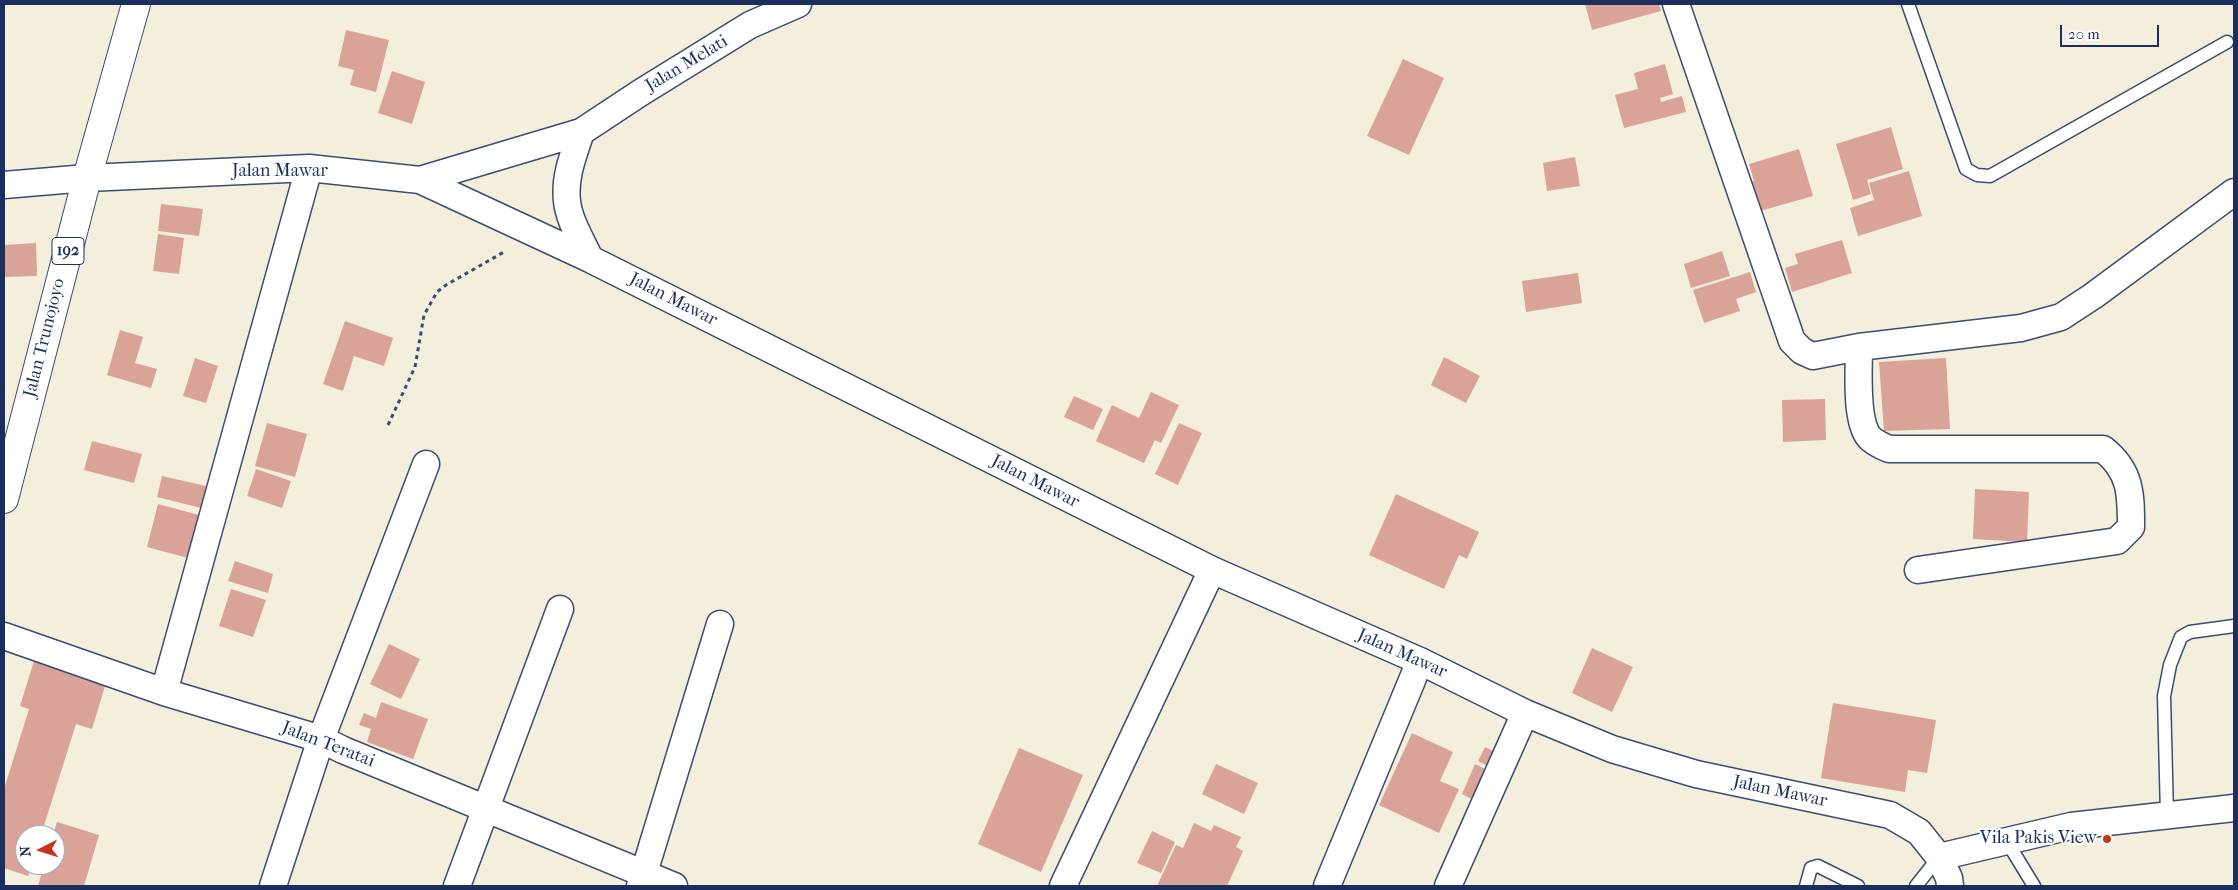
<!DOCTYPE html>
<style>
body{margin:0}
#map{position:relative;width:2238px;height:890px;overflow:hidden;background:#f3efdc;font-family:"IM FELL French Canon",serif}
canvas{display:block}
.frame{position:absolute;inset:0;border:5px solid #1b2f5e;pointer-events:none}
.north{position:absolute;left:15px;top:825px;width:50px;height:50px;box-sizing:border-box;background:#fff;border:1px solid #a4acbf;border-radius:50%;rotate:265deg;font-size:14px;font-weight:700;line-height:20px;text-align:center;color:#1b2f5e}
.north::after{content:'';display:block;margin:auto;width:18px;height:22px;background:#c8321e;clip-path:polygon(50% 0,100% 100%,50% 72%,0 100%)}
.scale{position:absolute;left:2060px;top:25px;width:99px;height:22px;box-sizing:border-box;border:2px solid #1b2f5e;border-top:0;padding-left:6px;font-size:15px;line-height:18px;white-space:nowrap;color:#1b2f5e;-webkit-text-stroke:4px #fff;paint-order:stroke}
</style>
<div id="map">
<canvas width="2238" height="890"></canvas>
<div class="frame"></div>
<div class="north">N</div>
<div class="scale">20 m</div>
</div>
<script>
const context = document.querySelector('canvas').getContext('2d');
context.lineJoin = 'round';
function fillPath(path, color) {
  context.fillStyle = color;
  context.fill(path, 'evenodd');
}
function stroke(path, color, width, dash) {
  context.strokeStyle = color;
  context.lineWidth = width;
  context.lineCap = dash ? 'butt' : 'round';
  context.setLineDash(dash || []);
  context.stroke(path);
}
function drawText(font, color, halo, rows, align = 'center') {
  context.font = font + ' "IM FELL French Canon",serif';
  context.lineWidth = 4;
  context.setLineDash([]);
  context.textBaseline = 'middle';
  context.strokeStyle = halo;
  context.fillStyle = color;
  for (const [text, x, y, turn = 0] of rows) {
    context.save();
    context.translate(x, y);
    context.rotate((+turn || 0) * Math.PI / 180);
    context.textAlign = isNaN(turn) ? turn : align;
    if (halo) context.strokeText(text, 0, 0);
    context.fillText(text, 0, 0);
    context.restore();
  }
}
fillPath(new Path2D(`
 M1585 4H1659L1661 11 1592 30Z
 M346 30 389 40 376 92 350 85 354 70 338 66Z
 M1403 59 1444 78 1409 155 1367 136Z
 M1665 64 1673 94 1660 98 1661 102 1682 96 1686 112 1624 128 1615 95 1638 89 1634 73Z
 M392 71 425 82 412 124 378 113Z
 M1891 127 1903 169 1867 180 1871 194 1853 200 1836 144Z
 M1799 149 1813 196 1753 213 1745 183 1754 181 1749 164Z
 M1575 157 1580 186 1547 191 1543 163Z
 M1909 171 1922 216 1858 236 1850 208 1874 200 1869 183Z
 M161 204 203 209 199 236 158 231Z
 M158 234 184 238 179 274 153 271Z
 M1842 240 1852 273 1792 292 1785 268 1798 264 1795 254Z
 M36 243 37 276 4 277V245Z
 M1722 251 1730 276 1691 288 1684 264Z
 M1750 272 1756 292 1736 299 1740 311 1704 323 1693 290Z
 M1578 273 1582 303 1526 312 1522 281Z
 M345 321 393 338 384 366 354 356 343 391 323 384Z
 M120 330 143 337 135 363 157 369 151 388 107 375Z
 M1444 357 1480 376 1466 403 1431 385Z
 M195 358 218 366 206 403 183 396Z
 M1946 358 1950 429 1884 431 1879 362Z
 M1151 392 1179 405 1161 443 1155 440 1144 463 1096 441 1112 405 1139 418Z
 M1074 396 1103 409 1093 430 1064 417Z
 M1825 399 1826 440 1783 442 1782 400Z
 M267 423 307 434 295 477 255 466Z
 M1179 423 1202 433 1178 485 1155 474Z
 M92 441 142 454 134 483 84 470Z
 M256 469 291 481 282 508 247 496Z
 M162 476 206 486 201 508 157 497Z
 M1975 489 2029 492 2027 542 1973 539Z
 M1396 494 1479 532 1467 559 1459 555 1444 589 1369 555Z
 M158 504 199 515 188 558 147 547Z
 M235 561 273 574 268 593 228 581Z
 M231 589 266 600 253 637 219 626Z
 M389 644 420 659 401 699 370 684Z
 M1592 648 1633 667 1612 712 1572 693Z
 M34 661 106 683 92 729 76 724 41 835H25V865H32L28 876 4 868V789L29 709 20 706Z
 M381 702 428 719 413 759 367 742 371 729 359 725 364 713 376 718Z
 M1833 703 1936 720 1927 773 1908 770 1905 792 1821 778Z
 M1412 733 1453 752 1440 781 1459 789 1439 833 1379 805Z
 M1485 747 1502 755 1495 770 1478 761Z
 M1019 748 1083 775 1041 872 978 844Z
 M1216 764 1258 783 1244 814 1202 794Z
 M1475 764 1495 774 1481 804 1462 794Z
 M57 822 99 835 84 886H38L44 865H55V835H53Z
 M1194 823 1211 831 1214 825 1241 837 1236 847 1243 851 1227 886H1157L1176 845 1183 848Z
 M1152 831 1175 842 1161 873 1137 863Z`), '#daa397');
const service = new Path2D(`
 M1908 4 1966 169 1977 175 1990 176 2227 42
 M2167 815 2164 696 2170 665 2181 637 2190 632 2234 626
 M2006 840 2034 886
 M1806 886 1811 868 1818 866 1858 886
 M1916 886 1939 857`);
const minor = new Path2D(`
 M1676 4 1792 341 1802 351 1813 356 1859 347 2021 328 2061 317 2093 296 2234 192
 M581 132C574 153 564 177 567 201 569 221 582 241 590 259
 M420 180 581 132 640 93 750 25 798 4
 M4 185 87 178 309 168 420 180 590 259 1212 570 1420 661 1525 713 1612 749 1696 774 1890 815 1919 832 1939 857 1949 878 1950 886
 M1859 347C1859 369 1855 420 1869 437 1874 443 1882 446 1889 449H2103C2131 471 2131 494 2131 527L2117 541 1918 570
 M4 636 164 692 321 739 343 750 674 886
 M164 692 309 168
 M1939 857 2071 826 2234 808
 M273 886 321 739 426 464
 M457 886 560 609
 M640 886 720 624
 M1063 886 1212 570
 M1327 886 1420 661
 M1448 886 1525 713`);
const primary = new Path2D(`
 M4 499 87 178 136 4`);
stroke(service, '#3b4c71', 15);
stroke(minor, '#3b4c71', 29);
stroke(primary, '#3b4c71', 30);
stroke(new Path2D(`
 M388 425 415 367 424 315 437 292 446 285 504 252`), '#3b4c71', 3, [4, 4]);
stroke(service, '#fff', 12);
stroke(minor, '#fff', 26);
stroke(primary, '#fff', 28);
for (const [x, y, r, color] of [
 [2107,839,5,"#c8321e"]
]) {
  const dot = new Path2D();
  dot.arc(x, y, r, 0, 2 * Math.PI);
  context.fillStyle = color;
  context.fill(dot);
  stroke(dot, '#fff', 2);
}
for (const [x, y, w] of [
 [68,251,32]
]) {
  const box = new Path2D();
  box.roundRect(x - w / 2, y - 13.5, w, 27, 4);
  context.fillStyle = '#fff';
  context.fill(box);
  stroke(box, '#1b2f5e', 1);
}
drawText('bold 16px', '#1b2f5e', null, [
 ["192",68,251]
]);
drawText('18px', '#1b2f5e', '#fff', [
 ["Jalan Melati",687,64,-31],
 ["Jalan Mawar",280,172],
 ["Jalan Mawar",673,300,27],
 ["Jalan Trunojoyo",45,338,-76],
 ["Jalan Mawar",1035,482,27],
 ["Jalan Mawar",1402,654,24],
 ["Jalan Teratai",328,745,21],
 ["Jalan Mawar",1780,792,12]
]);
drawText('18px', '#1b2f5e', '#fff', [
 ["Vila Pakis View",2097,839]
], 'right');
</script>
